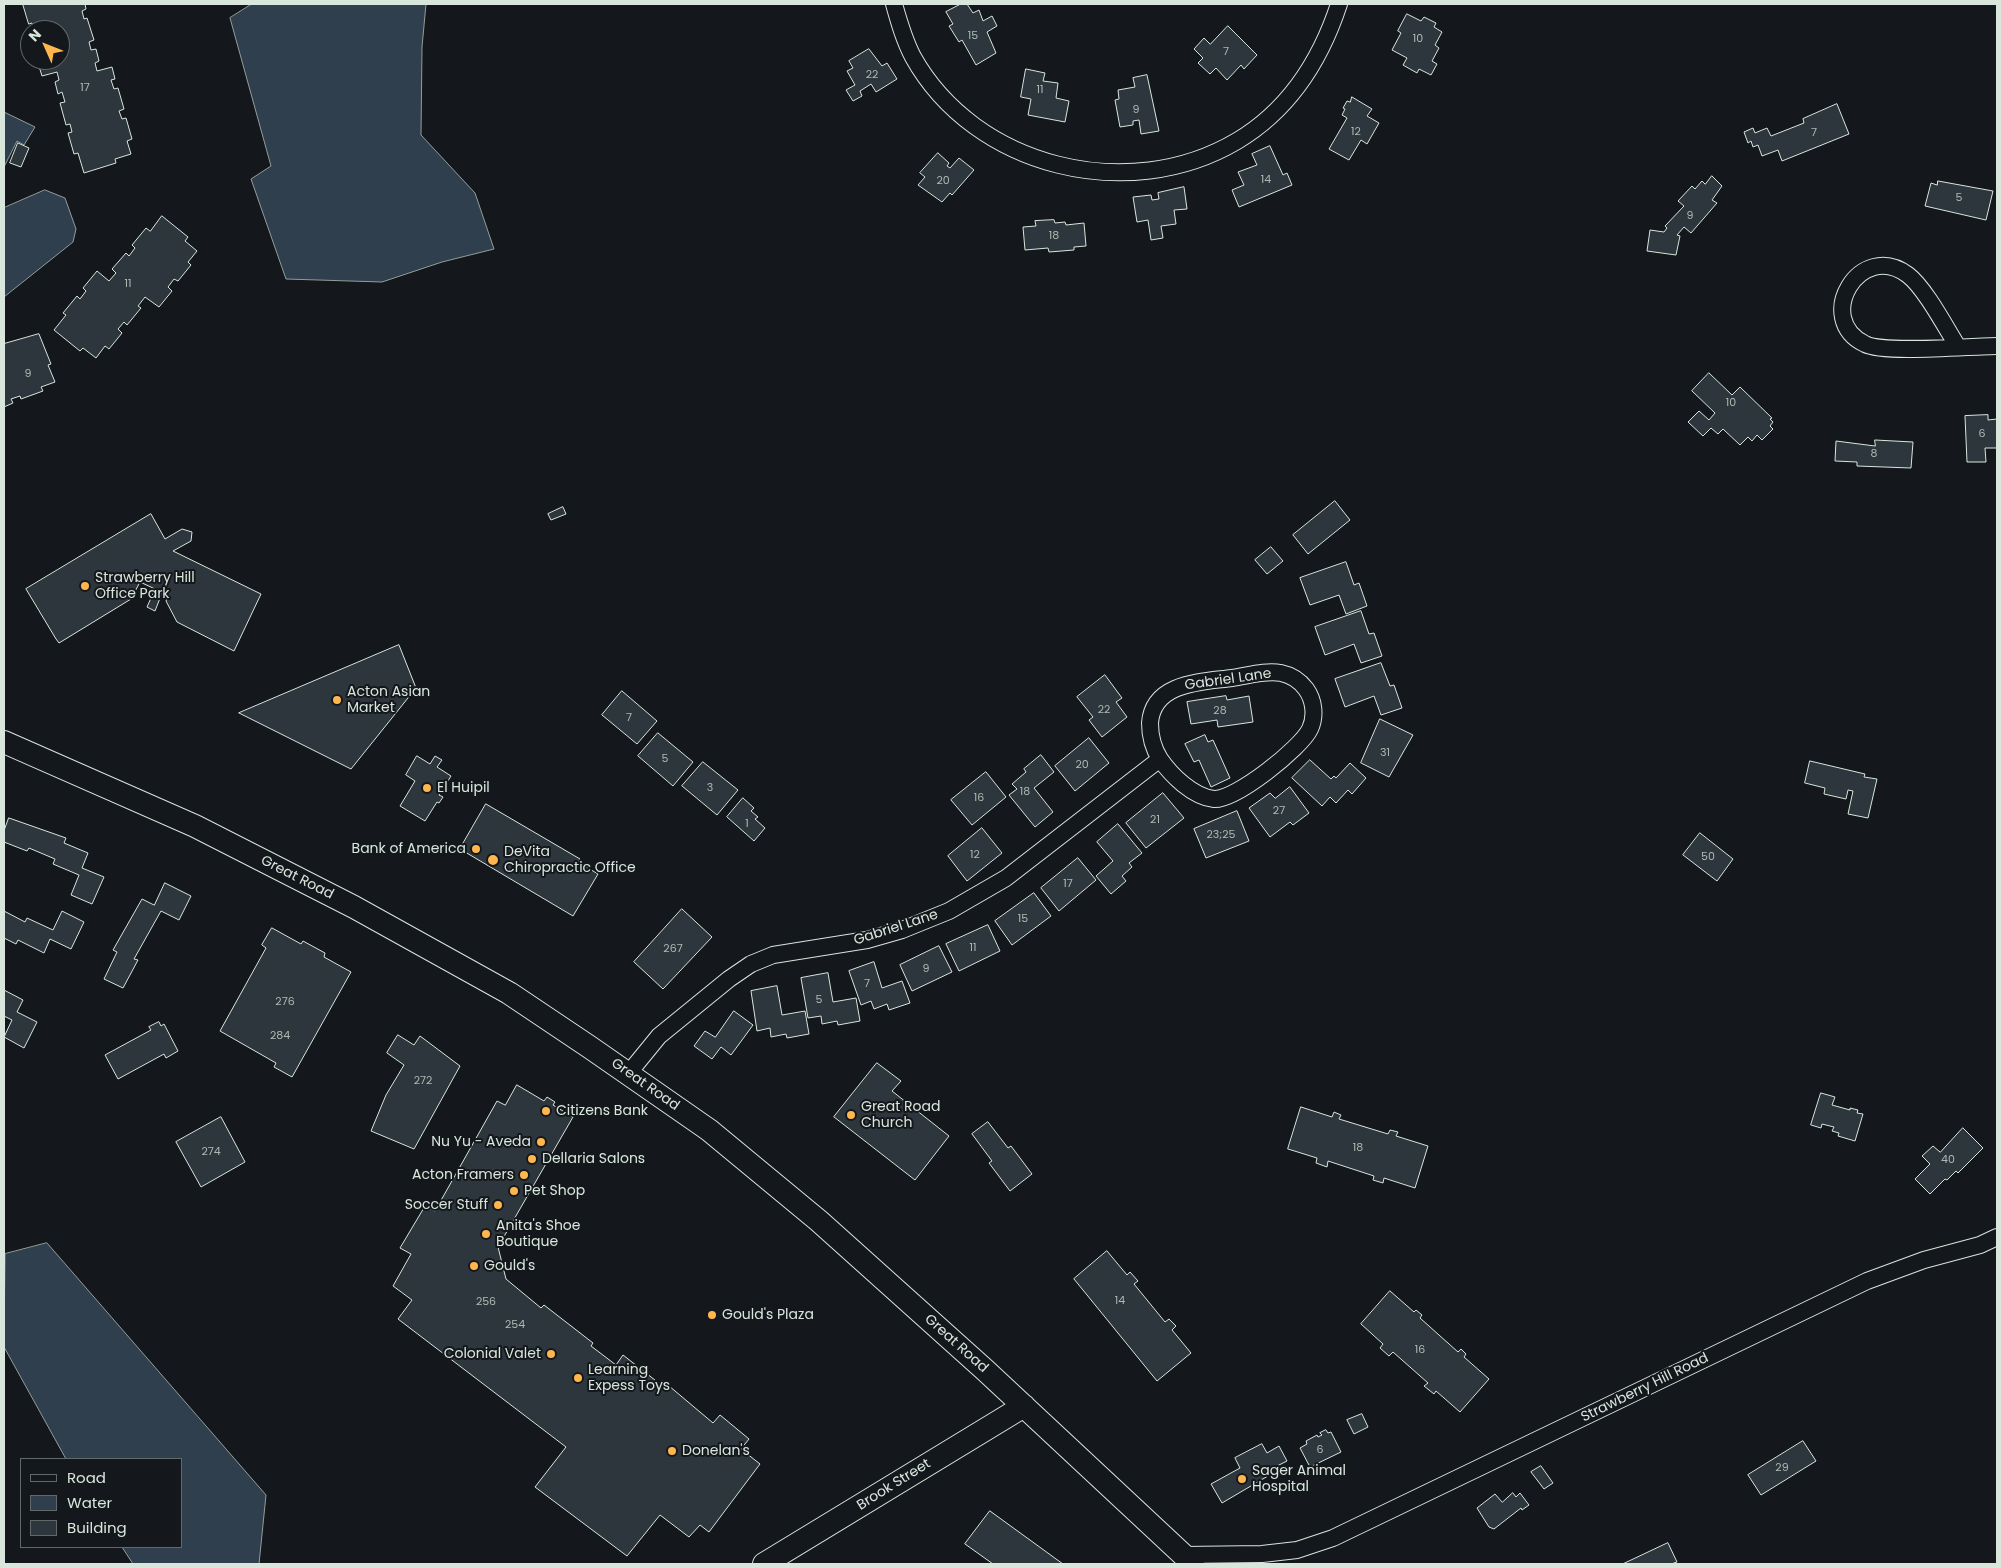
<!DOCTYPE html>
<style>
body{margin:0}
#map{position:relative;width:2001px;height:1568px;overflow:hidden;background:#14181c;font-family:Poppins,sans-serif}
canvas{display:block}
.frame{position:absolute;inset:0;border:5px solid #d8e6dc;pointer-events:none}
.legend{position:absolute;left:20px;top:1458px;width:162px;height:90px;box-sizing:border-box;background:#14181c;border:1px solid #626a69;margin:0;padding:6px 9px;list-style:none;font-size:15px;color:#d8e6dc}
.legend li{display:flex;align-items:center;gap:10px;height:25px}
.legend b{width:25px;border:1px solid #626a69}
.north{position:absolute;left:20px;top:20px;width:50px;height:50px;box-sizing:border-box;background:#14181c;border:1px solid #626a69;border-radius:50%;rotate:314deg;font-size:14px;font-weight:700;line-height:20px;text-align:center;color:#d8e6dc}
.north::after{content:'';display:block;margin:auto;width:18px;height:22px;background:#ffb74d;clip-path:polygon(50% 0,100% 100%,50% 72%,0 100%)}
</style>
<div id="map">
<canvas width="2001" height="1568"></canvas>
<div class="frame"></div>
<ul class="legend">
<li><b style="height:6px;background:#14181c"></b>Road</li>
<li><b style="height:14px;background:#2f3f4d"></b>Water</li>
<li><b style="height:14px;background:#2c363c"></b>Building</li>
</ul>
<div class="north">N</div>
</div>
<script>
const context = document.querySelector('canvas').getContext('2d');
context.lineJoin = 'round';
function fillPath(path, color) {
  context.fillStyle = color;
  context.fill(path, 'evenodd');
}
function stroke(path, color, width, dash) {
  context.strokeStyle = color;
  context.lineWidth = width;
  context.lineCap = dash ? 'butt' : 'round';
  context.setLineDash(dash || []);
  context.stroke(path);
}
function drawText(font, color, halo, rows, align = 'center') {
  context.font = font + ' Poppins,sans-serif';
  context.lineWidth = 4;
  context.setLineDash([]);
  context.textBaseline = 'middle';
  context.strokeStyle = halo;
  context.fillStyle = color;
  for (const [text, x, y, turn = 0] of rows) {
    context.save();
    context.translate(x, y);
    context.rotate((+turn || 0) * Math.PI / 180);
    context.textAlign = isNaN(turn) ? turn : align;
    if (halo) context.strokeText(text, 0, 0);
    context.fillText(text, 0, 0);
    context.restore();
  }
}
const water = new Path2D(`
 M252 4H426L422 47 421 135 475 193 494 249 442 262 382 282 286 279 251 179 271 166 230 18Z
 M4 112 35 127 24 145 17 141 4 167Z
 M45 190 65 198 76 229 73 242 4 297V208Z
 M47 1243 266 1495 259 1564H133L122 1547H181V1459H66L4 1347 5 1254Z`);
fillPath(water, '#2f3f4d');
stroke(water, '#939e99', 1);
const building = new Path2D(`
 M23 4H85L86 9 82 11 84 19 87 18 94 40 89 42 91 50 96 49 99 61 95 63 97 71 112 67 115 79 111 80 114 89 118 88 124 109 119 111 122 119 126 118 132 139 127 141 131 154 115 159 116 163 84 173 78 153 74 154 68 133 72 132 70 124 66 125 60 103 65 102 62 92 58 94 55 82 59 80 57 72 42 76 38 63 43 62 42 60H60V30H34L32 23 29 24Z
 M961 4H967L973 13 979 10 983 21 992 16 997 26 987 32 996 53 976 65 962 40 959 42 949 26 953 24 946 12Z
 M1407 14 1421 21 1424 17 1436 23 1434 27 1442 32 1435 45 1439 48 1432 61 1437 64 1431 75 1419 69 1417 73 1403 65 1407 58 1392 50 1401 33 1398 31Z
 M1228 26 1257 55 1244 69 1241 65 1227 80 1216 68 1210 74 1198 63 1203 58 1194 49 1204 38 1210 44Z
 M869 49 882 66 887 63 897 79 876 92 871 84 860 91 862 96 853 101 846 90 855 85 847 71 853 68 849 61Z
 M1026 69 1045 73 1043 81 1058 83 1056 98 1069 101 1065 122 1028 115 1031 99 1021 97Z
 M1147 75 1159 131 1141 134 1139 120 1133 121V125L1120 127 1115 100 1119 99 1118 90 1135 87 1133 78Z
 M1352 97 1372 109 1367 116 1379 123 1367 144 1361 140 1349 160 1329 149 1347 118 1342 115 1345 109 1343 108 1347 101 1350 102Z
 M1837 104 1849 134 1782 161 1778 150 1762 156 1758 145 1753 147 1751 141 1748 143 1744 132 1753 128 1755 133 1767 128 1771 136 1804 123 1803 119Z
 M18 143 29 148 21 167 10 163Z
 M1270 146 1283 175 1287 173 1292 185 1239 207 1232 190 1244 185 1238 172 1257 165 1252 154Z
 M938 153 949 163 947 166 950 168 959 158 974 170 952 195 950 193 942 202 918 185 925 177 920 173Z
 M1712 176 1722 186 1712 200 1717 203 1691 233 1684 227 1677 235 1680 236 1676 255 1647 251 1650 230 1664 232 1667 228 1665 226 1684 206 1678 201 1692 186 1695 189 1702 181 1705 184Z
 M1938 181 1993 191 1986 220 1925 206 1931 183 1937 185Z
 M1184 187 1187 209 1174 210 1176 224 1161 226 1163 238 1151 240 1148 220 1137 222 1133 197 1151 195 1152 200 1159 199 1158 193Z
 M162 216 188 237 185 241 197 251 188 262 191 265 178 281 174 279 168 287 172 291 159 307 145 297 138 306 141 308 127 325 124 322 118 329 122 333 109 349 105 346 96 358 83 348 80 351 54 330 66 315 63 313 77 296 80 299 86 291 83 288 97 271 109 281 116 273 112 269 126 253 129 256 135 248 132 245 146 228 150 231Z
 M1054 220 1055 223 1065 222 1066 225 1084 223 1086 246 1074 247V250L1049 252 1048 248 1025 250 1023 227 1036 226 1035 221Z
 M39 334 51 364 48 365 55 382 41 387 43 391 21 399 20 396 11 399 13 403 4 407V344Z
 M1709 373 1732 395 1740 387 1772 418 1770 419 1773 422 1770 426 1773 429 1762 440 1757 435 1752 441 1748 437 1740 445 1723 429 1718 434 1711 428 1703 436 1688 422 1699 411 1709 420 1715 413 1692 391Z
 M1988 415V420L1997 419V448H1985L1986 462H1967L1965 416Z
 M1875 440 1913 442 1911 468 1857 466V462L1835 461 1836 441 1875 446Z
 M1335 501 1350 520 1308 554 1293 535Z
 M563 507 566 514 551 520 548 514Z
 M151 514 165 539 182 529 192 532 191 541 173 551 261 594 234 651 177 622 166 601 168 596 162 593 155 611 147 607 155 589 140 582 131 599 59 643 56 639 26 589Z
 M1271 547 1283 561 1267 574 1255 560Z
 M1346 562 1354 585 1359 583 1367 606 1346 614 1339 595 1310 605 1300 578Z
 M1361 611 1369 634 1374 633 1382 656 1361 663 1354 644 1325 655 1315 627Z
 M399 645 416 688 351 769 239 713Z
 M1381 663 1390 686 1394 685 1402 708 1381 715 1374 696 1345 707 1335 679Z
 M1105 675 1122 698 1116 702 1127 717 1102 737 1089 720 1093 717 1077 697Z
 M622 691 657 721 637 744 602 715Z
 M1226 696 1227 700 1249 696 1253 722 1218 727 1217 720 1191 724 1187 702Z
 M1380 719 1413 735 1389 777 1361 763Z
 M658 733 693 762 673 786 638 756Z
 M1205 735 1208 742 1213 740 1230 778 1211 787 1199 760 1194 762 1185 744Z
 M1089 738 1109 763 1075 791 1055 766Z
 M1041 755 1054 772 1034 788 1053 812 1035 827 1009 795 1017 789 1012 784 1026 772 1024 769Z
 M417 756 430 764 435 756 442 760 437 767 451 776 439 795 443 797 439 803 437 802 425 821 400 806 415 781 406 775Z
 M1310 760 1331 779 1334 776 1336 778 1350 763 1366 778 1352 794 1348 790 1336 803 1330 797 1322 806 1292 778Z
 M1810 761 1865 774 1864 777 1877 779 1868 818 1848 814 1853 791 1848 790 1846 799 1824 794 1825 788 1805 783Z
 M703 762 738 790 717 815 682 786Z
 M986 772 1006 797 972 825 951 800Z
 M1290 787 1309 813 1293 825 1290 822 1270 837 1249 808 1270 793 1275 798Z
 M1163 793 1184 818 1146 848 1126 823Z
 M743 798 754 808 751 811 758 817 755 819 765 828 754 841 727 817Z
 M486 804 580 859 578 862 598 874 573 916 460 849Z
 M1237 811 1249 841 1206 858 1194 829Z
 M9 818 66 838 64 843 88 853 82 868 104 877 92 904 71 895 79 875 53 864 55 859 29 848 27 851 4 842V831Z
 M1118 824 1142 853 1129 863 1132 867 1122 876 1126 881 1111 894 1096 876 1113 861 1097 842Z
 M982 828 1002 853 967 881 948 856Z
 M1700 833 1733 859 1717 881 1683 855Z
 M1078 858 1096 880 1059 911 1041 888Z
 M165 883 191 896 179 920 161 911 134 959 138 960 123 988 104 979 117 952 113 950 142 899 154 905Z
 M1034 893 1051 916 1012 945 995 921Z
 M682 909 712 937 663 989 634 962Z
 M4 911 25 922 27 918 53 930 62 911 84 922 71 949 50 939 44 953 18 940 16 944 4 938Z
 M988 925 1000 951 959 971 946 944Z
 M272 928 301 944 303 941 325 953 324 957 351 972 292 1077 274 1067 276 1063 220 1031 266 948 262 945Z
 M939 946 952 972 912 991 900 965Z
 M874 962 882 988 902 981 910 1003 889 1010 887 1004 874 1009 871 1001 861 1005 849 971Z
 M828 973 833 1002 856 998 860 1021 838 1025 837 1021 822 1024 821 1016 808 1018 801 978Z
 M777 986 782 1015 805 1011 809 1034 787 1038 786 1034 771 1037 770 1028 757 1031 751 991Z
 M4 990 23 1000 17 1012 37 1022 24 1048 4 1037 12 1020 4 1016Z
 M734 1011 753 1025 731 1055 721 1047 712 1059 694 1046 705 1031 715 1037Z
 M159 1022 161 1026 164 1024 178 1051 166 1058 164 1054 118 1079 105 1055 151 1030 149 1027Z
 M398 1035 414 1045 420 1036 460 1066 414 1149 371 1131 386 1095 404 1065 387 1053Z
 M877 1063 901 1081 892 1091 949 1136 915 1180 834 1117Z
 M517 1085 544 1101 547 1097 555 1102 553 1105 573 1117 498 1247 506 1279 541 1308 544 1305 593 1343 591 1346 616 1365 623 1355 660 1384 662 1380 713 1423 720 1415 749 1439 741 1449 760 1464 709 1532 700 1525 689 1537 660 1515 627 1556 535 1487 566 1447 398 1319 412 1300 393 1286 411 1254 400 1248 425 1206 435 1211 497 1101 505 1105Z
 M1821 1093 1835 1097 1832 1105 1850 1110V1108L1858 1110 1857 1113 1863 1114 1855 1141 1838 1136 1839 1133 1832 1131 1834 1127 1822 1124 1821 1128 1811 1125Z
 M1301 1107 1332 1117 1334 1112 1341 1115 1339 1119 1388 1134 1390 1130 1398 1132 1396 1136 1428 1146 1415 1188 1384 1178 1383 1183 1373 1180 1374 1176 1328 1161 1327 1167 1316 1163 1317 1158 1288 1149Z
 M221 1117 245 1162 201 1187 176 1142Z
 M988 1122 1008 1148 1011 1146 1032 1174 1010 1191 989 1163 992 1161 972 1134Z
 M1963 1128 1983 1148 1958 1173 1956 1171 1947 1180 1945 1179 1930 1194 1915 1179 1930 1164 1922 1156 1933 1146 1940 1152Z
 M1107 1251 1127 1275 1130 1272 1138 1281 1134 1284 1165 1322 1169 1319 1176 1326 1172 1330 1191 1353 1157 1381 1074 1279Z
 M1390 1291 1414 1312 1416 1310 1422 1315 1420 1318 1458 1352 1461 1349 1466 1354 1464 1357 1489 1379 1460 1412 1436 1391 1434 1394 1424 1386 1428 1383 1393 1352 1389 1356 1380 1348 1383 1344 1361 1324Z
 M1362 1414 1368 1427 1354 1434 1347 1420Z
 M1326 1430 1328 1433 1331 1432 1341 1452 1310 1467 1300 1448 1307 1444 1306 1441 1317 1435 1318 1437 1322 1435 1320 1433Z
 M1803 1441 1816 1461 1761 1495 1748 1475Z
 M1262 1444 1267 1453 1279 1446 1287 1461 1271 1469 1273 1473 1222 1503 1211 1484 1240 1468 1235 1458Z
 M1541 1466 1553 1483 1544 1489 1531 1472Z
 M1513 1493 1516 1497 1520 1493 1529 1505 1522 1510 1521 1508 1494 1529 1489 1527 1477 1508 1495 1494 1502 1502Z
 M990 1511 1063 1564H993L965 1544Z
 M1668 1543 1677 1562 1671 1564H1623Z`);
fillPath(building, '#2c363c');
stroke(building, '#d8e6dc', 1);
const street = new Path2D(`
 M894 4C899 22 904 40 913 57 975 168 1129 205 1237 141 1289 110 1321 59 1339 4
 M1958 347C1946 328 1925 288 1908 275 1860 239 1813 319 1865 344 1884 354 1971 346 1997 346
 M628 1074 659 1036 729 979 751 964 773 955 867 940 902 930 949 911 1006 878 1160 759C1171 775 1193 797 1214 799 1236 800 1301 748 1310 729 1316 716 1314 700 1306 689 1300 681 1291 675 1281 673 1265 670 1247 676 1232 678 1202 682 1153 682 1150 723 1150 736 1153 748 1160 759
 M1183 1555 1262 1554 1297 1550 1333 1538 1867 1281 1924 1260 1980 1245 1997 1237`);
const secondary = new Path2D(`
 M4 742 195 826 354 907 509 993 591 1048 709 1130 819 1221 985 1370 1193 1564
 M764 1564 1024 1406`);
stroke(street, '#d8e6dc', 18);
stroke(secondary, '#d8e6dc', 24);
stroke(street, '#14181c', 16);
stroke(secondary, '#14181c', 22);
for (const [x, y, r, color] of [
 [85,586,5,"#ffb74d"],
 [337,700,5,"#ffb74d"],
 [427,788,5,"#ffb74d"],
 [476,849,5,"#ffb74d"],
 [493,860,6,"#ffb74d"],
 [546,1111,5,"#ffb74d"],
 [851,1115,5,"#ffb74d"],
 [541,1142,5,"#ffb74d"],
 [532,1159,5,"#ffb74d"],
 [524,1175,5,"#ffb74d"],
 [514,1191,5,"#ffb74d"],
 [498,1205,5,"#ffb74d"],
 [486,1234,5,"#ffb74d"],
 [474,1266,5,"#ffb74d"],
 [712,1315,5,"#ffb74d"],
 [551,1354,5,"#ffb74d"],
 [578,1378,5,"#ffb74d"],
 [672,1451,5,"#ffb74d"],
 [1242,1479,5,"#ffb74d"]
]) {
  const dot = new Path2D();
  dot.arc(x, y, r, 0, 2 * Math.PI);
  context.fillStyle = color;
  context.fill(dot);
  stroke(dot, '#14181c', 2);
}
drawText('11px', '#adbab4', null, [
 ["15",973,36],
 ["10",1418,39],
 ["7",1226,52],
 ["22",872,75],
 ["17",85,88],
 ["11",1040,90],
 ["9",1136,110],
 ["12",1356,132],
 ["7",1814,133],
 ["14",1266,180],
 ["20",943,181],
 ["5",1959,198],
 ["9",1690,216],
 ["18",1054,236],
 ["11",128,284],
 ["9",28,374],
 ["10",1731,403],
 ["6",1982,434],
 ["8",1874,454],
 ["22",1104,710],
 ["28",1220,711],
 ["7",629,718],
 ["31",1385,753],
 ["5",665,759],
 ["20",1082,765],
 ["3",710,788],
 ["18",1025,792],
 ["16",979,798],
 ["27",1279,811],
 ["21",1155,820],
 ["1",747,824],
 ["23;25",1221,835],
 ["12",975,855],
 ["50",1708,857],
 ["17",1068,884],
 ["15",1023,919],
 ["11",973,948],
 ["267",673,949],
 ["9",926,969],
 ["7",867,984],
 ["5",819,1000],
 ["276",285,1002],
 ["284",280,1036],
 ["272",423,1081],
 ["18",1358,1148],
 ["274",211,1152],
 ["40",1948,1160],
 ["14",1120,1301],
 ["256",486,1302],
 ["254",515,1325],
 ["16",1420,1350],
 ["6",1320,1450],
 ["29",1782,1468]
]);
drawText('14px', '#d8e6dc', '#14181c', [
 ["Strawberry Hill",95,578],
 ["Office Park",95,594],
 ["Acton Asian",347,692],
 ["Market",347,708],
 ["El Huipil",437,788],
 ["Bank of America",466,849,"right"],
 ["DeVita",504,852],
 ["Chiropractic Office",504,868],
 ["Great Road",861,1107],
 ["Church",861,1123],
 ["Citizens Bank",556,1111],
 ["Nu Yu - Aveda",531,1142,"right"],
 ["Dellaria Salons",542,1159],
 ["Acton Framers",514,1175,"right"],
 ["Pet Shop",524,1191],
 ["Soccer Stuff",488,1205,"right"],
 ["Anita's Shoe",496,1226],
 ["Boutique",496,1242],
 ["Gould's",484,1266],
 ["Gould's Plaza",722,1315],
 ["Colonial Valet",541,1354,"right"],
 ["Learning",588,1370],
 ["Expess Toys",588,1386],
 ["Donelan's",682,1451],
 ["Sager Animal",1252,1471],
 ["Hospital",1252,1487]
], 'left');
drawText('14px', '#d8e6dc', '#14181c', [
 ["Gabriel Lane",1228,680,-8],
 ["Great Road",297,878,27],
 ["Gabriel Lane",896,928,-18],
 ["Great Road",645,1085,35],
 ["Great Road",956,1344,42],
 ["Strawberry Hill Road",1645,1388,-26],
 ["Brook Street",894,1485,-32]
]);
</script>
